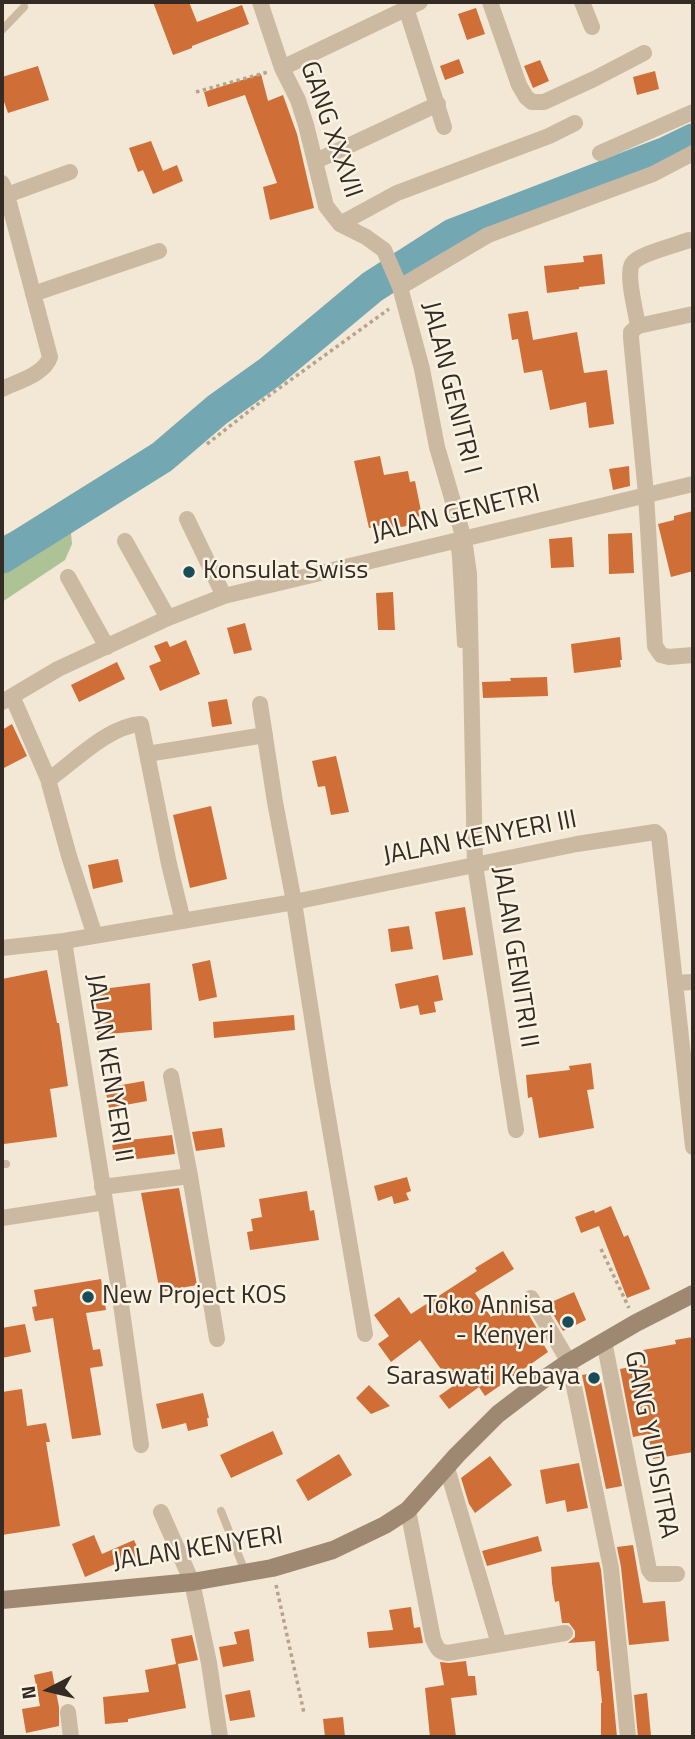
<!DOCTYPE html>
<style>
body{margin:0}
#map{position:relative;width:695px;height:1739px;overflow:hidden;background:#f2e8d5;font-family:"Titillium Web",sans-serif}
canvas{display:block}
.frame{position:absolute;inset:0;border:4px solid #342b24;pointer-events:none}
.north{position:absolute;left:14px;top:1655px;width:70px;height:70px;-webkit-text-stroke:5px #faf2e2;paint-order:stroke;rotate:263deg;font-size:19px;font-weight:700;line-height:28px;text-align:center;color:#342b24}
.north::after{content:'';display:block;margin:auto;width:24px;height:32px;background:#342b24;clip-path:polygon(50% 0,100% 100%,50% 72%,0 100%)}
</style>
<div id="map">
<canvas width="695" height="1739"></canvas>
<div class="frame"></div>
<div class="north">N</div>
</div>
<script>
const context = document.querySelector('canvas').getContext('2d');
context.lineJoin = 'round';
function fillPath(path, color) {
  context.fillStyle = color;
  context.fill(path, 'evenodd');
}
function stroke(path, color, width, dash) {
  context.strokeStyle = color;
  context.lineWidth = width;
  context.lineCap = dash ? 'butt' : 'round';
  context.setLineDash(dash || []);
  context.stroke(path);
}
function drawText(font, color, halo, rows, align = 'center') {
  context.font = font + ' "Titillium Web",sans-serif';
  context.lineWidth = 5;
  context.setLineDash([]);
  context.textBaseline = 'middle';
  context.strokeStyle = halo;
  context.fillStyle = color;
  for (const [text, x, y, turn = 0] of rows) {
    context.save();
    context.translate(x, y);
    context.rotate((+turn || 0) * Math.PI / 180);
    context.textAlign = isNaN(turn) ? turn : align;
    if (halo) context.strokeText(text, 0, 0);
    context.fillText(text, 0, 0);
    context.restore();
  }
}
fillPath(new Path2D(`
 M60 510 71 533 72 544 65 560 2 602V536Z`), '#adc295');
stroke(new Path2D(`
 M2 557 162 457 217 410 270 372 372 287 453 235 664 154 693 140`), '#73a7b1', 33);
fillPath(new Path2D(`
 M153 2H189L197 22 242 5 249 24 192 46V48L173 55Z
 M476 8 485 34 467 40 458 14Z
 M459 59 464 73 445 80 440 66Z
 M540 60 549 81 533 88 524 66Z
 M38 66 49 100 8 113 2 96V77Z
 M655 71 659 89 637 95 633 77Z
 M261 74 268 101 283 95 297 134 314 208 270 220 263 187 277 183 245 95 208 107 204 92Z
 M151 141 163 171 177 165 183 181 153 194 143 170 138 172 129 148Z
 M602 254 605 284 579 287V289L547 293 544 266 584 262 583 256Z
 M528 311 533 340 577 332 584 373 607 370 614 424 589 428 586 402 550 410 542 370 524 373 518 339 512 340 508 314Z
 M380 456 384 475 408 471 410 482 415 481 422 516 409 518 411 525 387 530 386 524 369 528 354 461Z
 M629 466 630 486 613 490 609 469Z
 M693 511V571L671 577 658 524 674 520V516Z
 M632 533 634 573 609 574 608 534Z
 M572 537 574 567 551 568 549 539Z
 M393 592 395 630H378L376 593Z
 M245 623 252 650 234 654 227 628Z
 M620 637 622 660H620L621 667 574 673 571 644Z
 M186 640 200 674 160 691 149 666 161 661 154 646 167 641 170 647Z
 M117 662 125 679 79 702 71 685Z
 M547 677 548 696 483 698 482 682 511 681 510 678Z
 M227 699 232 724 212 727 208 702Z
 M12 724 27 756 2 769V730Z
 M336 756 349 812 331 815 325 786 318 787 312 761Z
 M211 806 227 879 190 888 173 815Z
 M118 859 123 882 93 889 88 865Z
 M465 907 473 955 443 960 435 912Z
 M409 926 413 949 391 952 388 929Z
 M210 960 217 997 199 1001 192 964Z
 M47 970 57 1023H59L68 1086 50 1089 57 1137 4 1144V1142H2V979Z
 M438 975 443 1000 434 1002 436 1012 420 1015 418 1005 400 1009 395 984Z
 M150 983 152 1030 98 1035 94 990Z
 M294 1015 295 1030 214 1038 213 1022Z
 M591 1063 594 1089 587 1090 594 1128 539 1138 532 1097 528 1098 526 1075 570 1070 569 1066Z
 M144 1081 147 1101 109 1108 105 1088Z
 M222 1128 225 1147 196 1151 192 1132Z
 M172 1135 175 1154 114 1162 112 1142Z
 M407 1177 411 1191 406 1193 409 1200 394 1204 392 1196 378 1201 374 1186Z
 M179 1188 197 1285 160 1292 141 1193Z
 M307 1191 310 1211 314 1210 319 1240 250 1250 247 1232 253 1231 251 1219 262 1217 259 1199Z
 M611 1206 624 1237 628 1235 650 1289 627 1298 599 1226 581 1233 575 1217 594 1210 595 1213Z
 M503 1251 514 1269 475 1293 491 1317 521 1298 522 1303 543 1339 541 1340 548 1352 485 1396 479 1387 449 1409 439 1396 453 1386 420 1340 391 1362 378 1344 389 1336 374 1315 399 1297 411 1314 477 1271 475 1268Z
 M101 1279 106 1310 86 1313 93 1350 100 1349 103 1366 90 1368 101 1435 72 1439 53 1318 35 1321 32 1307 37 1306 34 1290Z
 M574 1292 586 1320 563 1331 547 1304Z
 M25 1324 31 1352 2 1358V1328Z
 M693 1337V1452L653 1459 648 1434 633 1437 620 1369 646 1364 643 1350 676 1344 675 1340Z
 M599 1372 622 1486 606 1489 582 1375Z
 M369 1385 390 1406 371 1414 356 1398Z
 M22 1389 27 1426 46 1423 50 1442H46L60 1526 2 1535V1392Z
 M203 1393 209 1418H207L208 1426 188 1431 186 1423 162 1429 156 1404Z
 M273 1431 283 1454 231 1478 220 1455Z
 M339 1454 352 1475 308 1501 296 1480Z
 M490 1456 512 1485 475 1513 469 1504 461 1478Z
 M579 1463 588 1508 567 1512 565 1500 546 1504 540 1470Z
 M94 1535 102 1554 134 1540 142 1558 123 1566 122 1561 85 1577 72 1544Z
 M538 1536 542 1551 487 1566 482 1551Z
 M633 1545 643 1603 665 1601 669 1641 629 1645 621 1567 617 1547Z
 M599 1562 601 1570 617 1737H601V1703H602L599 1671H597L595 1641 568 1643 575 1637V1631L569 1623H562L559 1601 555 1602 552 1583 551 1567Z
 M411 1607 414 1628 420 1627 423 1643 369 1648 367 1632 393 1630 389 1610Z
 M249 1629 254 1661 223 1667 219 1647 237 1644 234 1632Z
 M192 1635 198 1660 178 1664 186 1708 128 1719V1722L105 1724 103 1697 149 1692 145 1670 176 1664 171 1639Z
 M466 1661 468 1676H475L477 1695 451 1698 456 1737H430L425 1688 444 1685 440 1662 449 1663Z
 M52 1671 59 1707V1726L26 1733 22 1709 40 1706 34 1675Z
 M250 1690 255 1717 230 1721 225 1695Z
 M647 1693 651 1736 638 1737 634 1695Z
 M343 1717 345 1737H325L323 1719Z`), '#cf6e37');
stroke(new Path2D(`
 M196 92 268 72
 M207 444 267 397 389 309
 M601 1249 629 1308
 M276 1585 304 1713`), '#b7a38b', 3.5, [3.5, 3.5]);
stroke(new Path2D(`
 M2 30 24 7
 M454 541 456 557 461 644
 M2 1164H6
 M221 1511 246 1574`), '#cbb9a1', 8);
stroke(new Path2D(`
 M260 2 282 68 298 100 306 125 326 206 340 224 366 237 384 250 400 287 422 369 437 447 464 539 469 574 475 865 516 1130
 M490 2 519 85 526 97 532 102H544L594 79 644 53
 M582 2 592 27
 M406 8 444 127
 M282 68 420 2
 M600 153 693 112
 M316 161 438 104
 M2 183 7 195 50 357C44 375 18 381 2 389
 M7 195 70 172
 M340 224 397 193 549 136 575 123
 M400 287 488 235 653 174 693 153
 M33 294 159 251
 M693 314 638 326 631 332V338L646 494 655 646 661 655 669 657 693 655
 M638 326C636 312 626 276 632 264 638 254 677 245 689 240
 M187 519 224 596
 M125 541 168 618
 M68 577 107 647
 M12 696 49 781
 M2 702 58 669 168 618 224 596 693 484
 M260 704 275 802 294 902 322 1082 365 1334
 M147 754 265 735
 M95 936 69 856 49 783 51 778C77 759 109 726 141 724L169 864 183 921
 M64 941 119 1290 141 1445
 M2 948 64 941 294 902 577 844 655 832 659 836 693 1147
 M675 983 693 982
 M171 1076 190 1176 217 1339
 M102 1187 190 1176
 M2 1218 105 1202
 M531 1298 569 1362 611 1568 628 1737
 M604 1341 649 1570 652 1574H677
 M447 1468 499 1644
 M408 1510 433 1639C437 1648 438 1652 448 1653L565 1633
 M161 1512 192 1582 209 1663 220 1737
 M68 1712 71 1737`), '#cbb9a1', 16);
stroke(new Path2D(`
 M2 1600 192 1582 272 1568 333 1550 385 1525 408 1510 457 1455 498 1414 544 1379 569 1362 636 1323 693 1294`), '#9e8872', 18);
for (const [x, y, r, color] of [
 [189,572,7,"#174c58"],
 [88,1297,7,"#174c58"],
 [568,1322,7,"#174c58"],
 [594,1378,7,"#174c58"]
]) {
  const dot = new Path2D();
  dot.arc(x, y, r, 0, 2 * Math.PI);
  context.fillStyle = color;
  context.fill(dot);
  stroke(dot, '#faf2e2', 2.5);
}
drawText('26px', '#342b24', '#faf2e2', [
 ["GANG XXXVII",330,130,71],
 ["JALAN GENITRI I",450,388,76],
 ["JALAN GENETRI",456,515,-14],
 ["JALAN KENYERI III",480,839,-11],
 ["JALAN GENITRI II",514,957,81],
 ["JALAN KENYERI II",108,1068,81],
 ["GANG YUDISITRA",650,1445,79],
 ["JALAN KENYERI",198,1550,-9]
]);
drawText('26px', '#342b24', '#faf2e2', [
 ["Konsulat Swiss",203,572],
 ["New Project KOS",102,1297],
 ["Toko Annisa",554,1307,"right"],
 ["- Kenyeri",554,1337,"right"],
 ["Saraswati Kebaya",580,1378,"right"]
], 'left');
</script>
